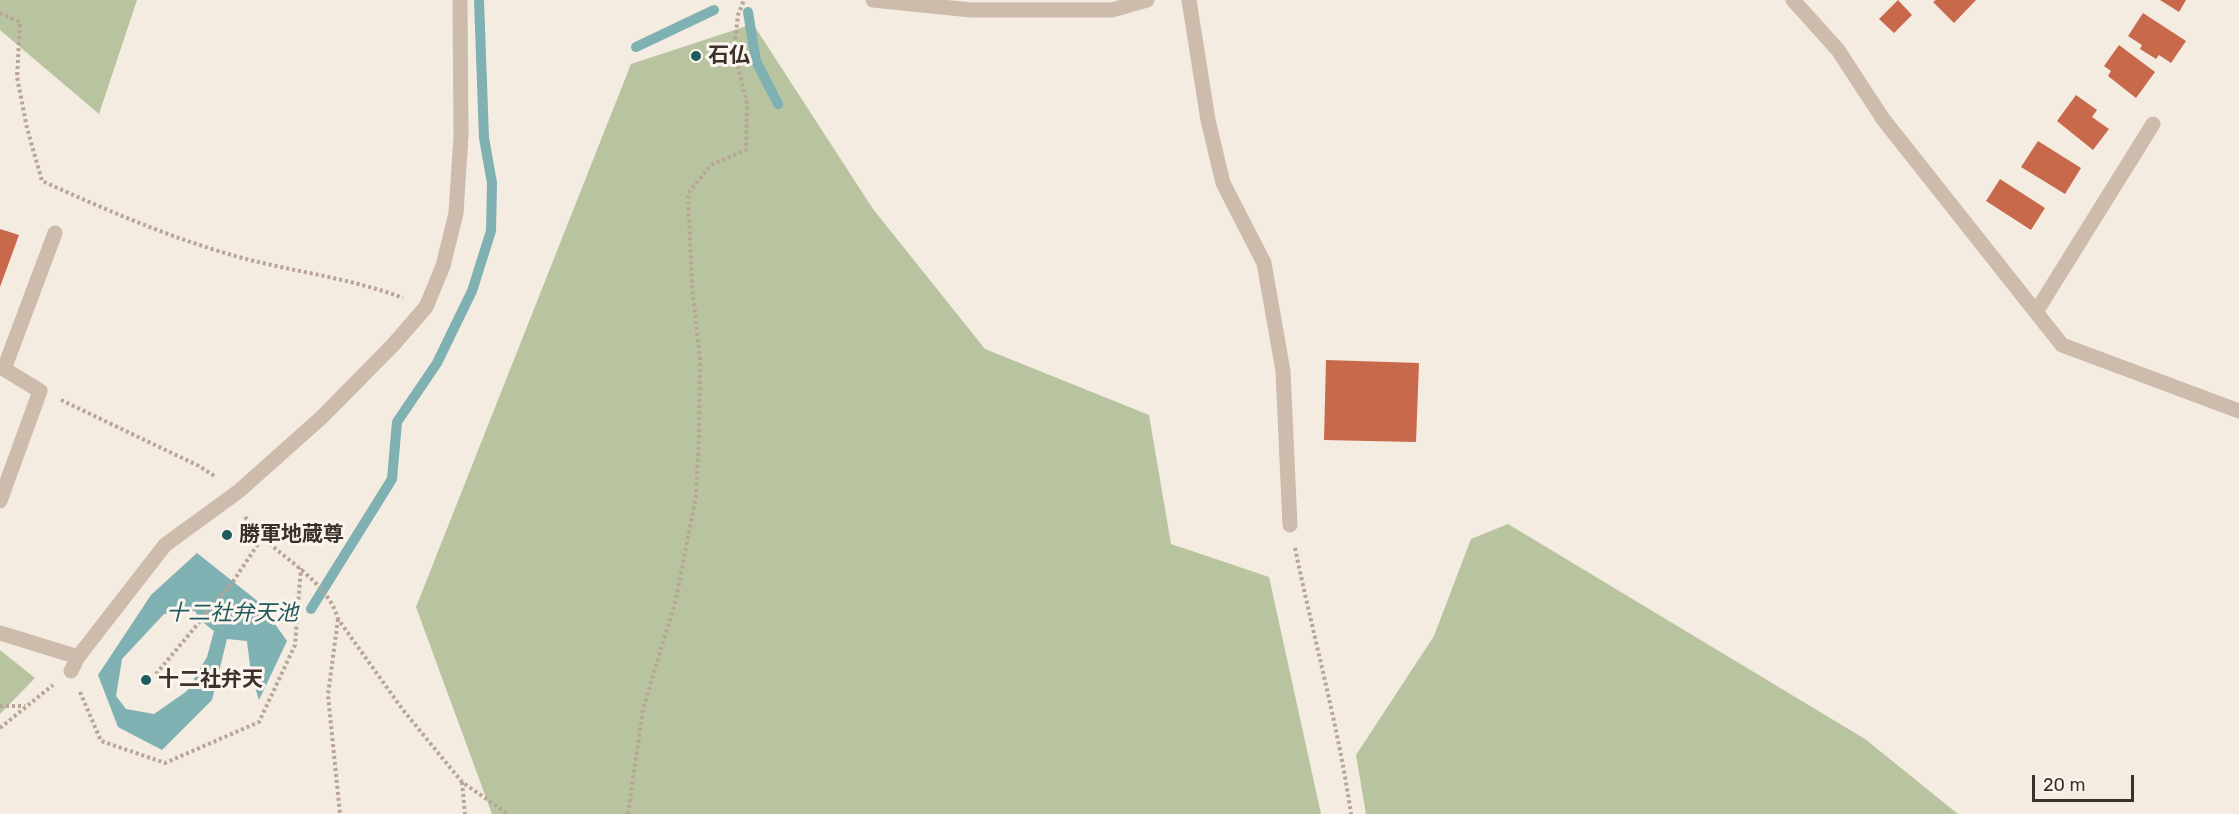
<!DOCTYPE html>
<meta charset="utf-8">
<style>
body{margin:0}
#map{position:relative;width:2239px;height:814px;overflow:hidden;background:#f4ebe1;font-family:Rubik,sans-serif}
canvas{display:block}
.scale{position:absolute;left:2032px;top:775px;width:102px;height:27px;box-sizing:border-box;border:3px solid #3b302b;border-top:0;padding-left:8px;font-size:18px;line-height:21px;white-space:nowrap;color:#3b302b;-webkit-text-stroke:4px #fbf5ee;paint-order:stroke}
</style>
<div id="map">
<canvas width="2239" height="814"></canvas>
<div class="scale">20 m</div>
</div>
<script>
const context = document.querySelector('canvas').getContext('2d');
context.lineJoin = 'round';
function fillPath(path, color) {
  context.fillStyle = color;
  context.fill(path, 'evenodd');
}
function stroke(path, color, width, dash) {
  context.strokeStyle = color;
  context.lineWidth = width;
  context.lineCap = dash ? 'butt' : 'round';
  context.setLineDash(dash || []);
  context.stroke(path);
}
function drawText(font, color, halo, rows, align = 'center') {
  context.font = font + ' Rubik,"Noto Sans JP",sans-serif';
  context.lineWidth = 6;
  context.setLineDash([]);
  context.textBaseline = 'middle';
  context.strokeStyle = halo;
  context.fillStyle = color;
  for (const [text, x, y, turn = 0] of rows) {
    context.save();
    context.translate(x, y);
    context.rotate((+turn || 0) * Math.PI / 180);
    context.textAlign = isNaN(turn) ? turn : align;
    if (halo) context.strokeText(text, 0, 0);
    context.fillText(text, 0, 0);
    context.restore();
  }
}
fillPath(new Path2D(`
 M0 0H137L99 114 0 30Z
 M753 24 873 209 985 349 1149 415 1171 544 1269 577 1321 814H492L416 607 631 64Z
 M1508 524 1865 739 1958 814H1366L1356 755 1434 636 1471 539Z
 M0 650 35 678 0 714Z`), '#b8c4a0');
fillPath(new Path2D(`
 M197 553 260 603 287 641 259 700 251 674 247 641 227 639 212 700 162 750 118 727 98 675 151 595ZM195 611 200 620 214 631 207 657 187 691 154 714 126 709 116 696 122 659 164 614Z`), '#7fb0b2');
stroke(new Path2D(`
 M748 12 756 61 778 104
 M636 47 714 10
 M311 609 392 479 397 422 437 363 472 291 491 231 492 183 484 138 479 0`), '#7fb0b2', 10);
fillPath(new Path2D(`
 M1898 0 1912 15 1894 33 1879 19Z
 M1936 0H1976L1954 23 1933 2Z
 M2160 0H2186L2179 12Z
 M2143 13 2186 41 2171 63 2159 55 2156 59 2140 49 2142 45 2128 36Z
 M2119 45 2155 72 2136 98 2108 76 2111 71 2104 66Z
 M2076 95 2097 110 2092 117 2109 129 2093 150 2057 121Z
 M2038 141 2081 168 2065 194 2021 167Z
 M2000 179 2045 208 2031 230 1986 201Z
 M0 229 19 235 0 287Z
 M1326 360 1419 363 1416 442 1324 440Z`), '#c8694b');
stroke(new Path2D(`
 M0 13 20 22 17 77 27 128 42 181C102 208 161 234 225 253 283 271 346 276 403 298
 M61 400 199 466 216 477
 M245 517C251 524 256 532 263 538 288 561 329 585 338 619L403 710 462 782 508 814
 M1295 548C1313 636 1338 724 1351 814
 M338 619 328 695 340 814
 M156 674 232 583 262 538
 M80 692 101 741 165 763 259 722 295 645 301 568
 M0 706H25
 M0 728 53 685
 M462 782 465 814
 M628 814 643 709 676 599 696 496 699 436 700 359 692 286 688 193 711 165 746 150 747 103 734 51 738 15 744 0`), '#b9a596', 4, [3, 3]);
stroke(new Path2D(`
 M873 0 971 10H1112L1147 0
 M1189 0 1208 120 1223 183 1264 263 1283 371 1290 525
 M1793 0 1838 50 1883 119 2062 345 2239 411
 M2036 312 2153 124
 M0 501 40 391 4 369 55 233
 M0 633 78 657
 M71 671 78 657 165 545 239 491 322 417 393 345 426 307 443 266 456 213 461 136 460 0`), '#cdbbac', 15);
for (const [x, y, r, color] of [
 [696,56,6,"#1f5a5e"],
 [227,535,6,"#1f5a5e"],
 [146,680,6,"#1f5a5e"]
]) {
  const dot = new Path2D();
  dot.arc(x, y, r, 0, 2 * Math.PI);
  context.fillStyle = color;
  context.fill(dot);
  stroke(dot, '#fbf5ee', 2);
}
drawText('bold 21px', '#3b302b', '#fbf5ee', [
 ["石仏",708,56],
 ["勝軍地蔵尊",239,535],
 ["十二社弁天",158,680]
], 'left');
drawText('italic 22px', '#1f5a5e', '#fbf5ee', [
 ["十二社弁天池",232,614]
]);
</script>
